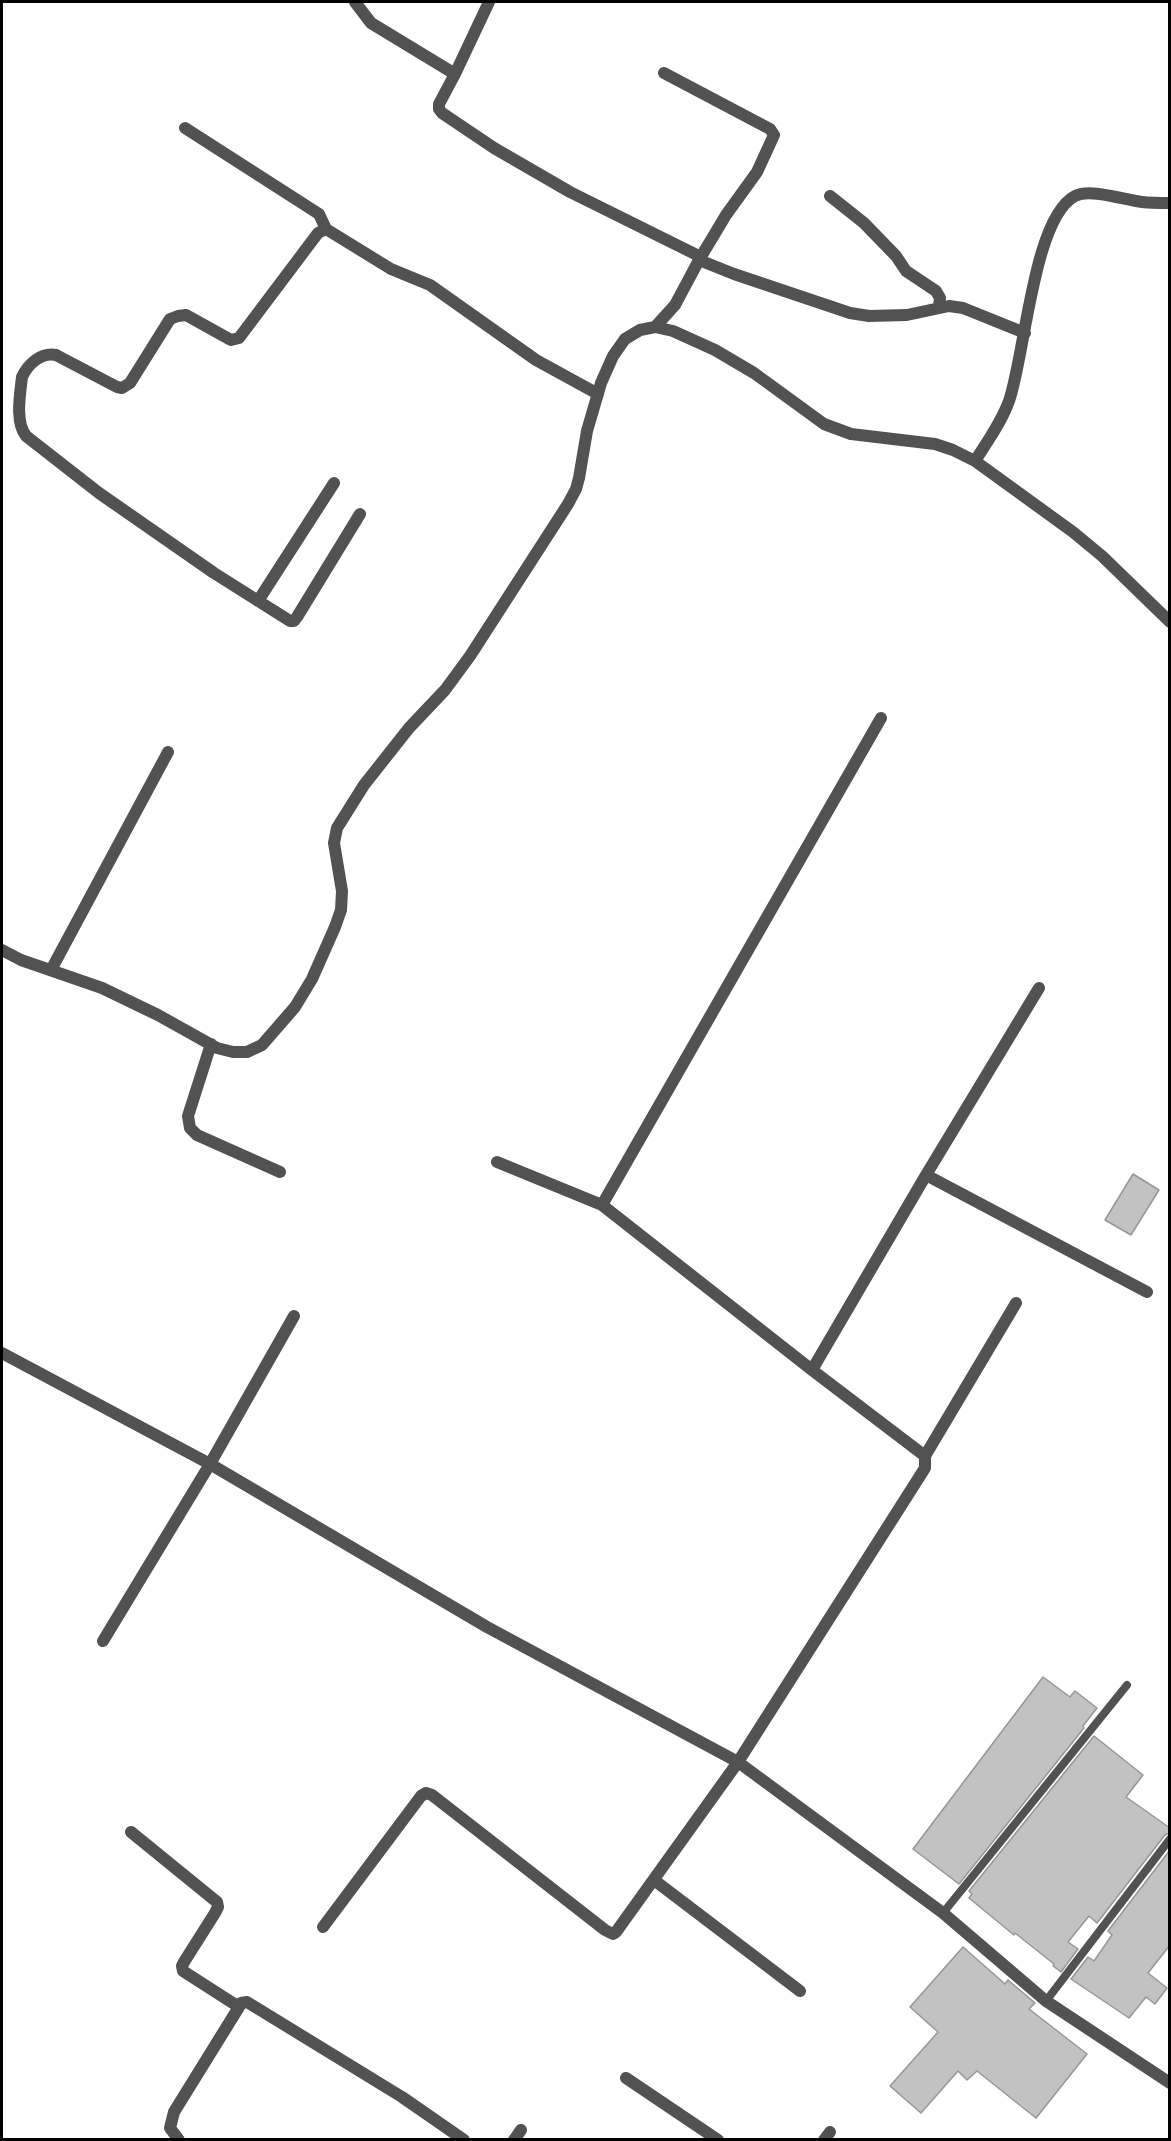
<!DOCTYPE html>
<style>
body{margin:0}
#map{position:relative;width:1171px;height:2141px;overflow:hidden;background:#fff;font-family:Helvetica,sans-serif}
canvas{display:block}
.frame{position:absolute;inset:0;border:3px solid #000;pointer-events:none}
</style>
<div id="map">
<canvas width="1171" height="2141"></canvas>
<div class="frame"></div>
</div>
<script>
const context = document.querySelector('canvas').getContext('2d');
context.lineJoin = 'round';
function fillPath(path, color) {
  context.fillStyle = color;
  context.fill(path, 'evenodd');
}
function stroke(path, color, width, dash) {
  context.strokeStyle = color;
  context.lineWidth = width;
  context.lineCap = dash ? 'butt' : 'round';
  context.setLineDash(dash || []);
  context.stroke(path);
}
const building = new Path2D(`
 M1133 1174 1159 1190 1131 1235 1105 1220Z
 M1043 1677 1070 1697 1075 1691 1097 1708 1083 1726 1084 1728 959 1884 913 1849Z
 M1094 1736 1143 1775 1126 1797 1170 1828V1833L1165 1835 1097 1923 1089 1916 1068 1942 1078 1949 1061 1972 1053 1966 1054 1964 1015 1933 1014 1935 969 1898 972 1894 969 1891Z
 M1170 1850V1945L1148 1973 1167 1988 1155 2004 1146 1997 1129 2018 1071 1979 1088 1957 1094 1961 1112 1935 1108 1931Z
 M963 1947 1005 1984 1008 1980 1035 2003 1029 2009 1087 2054 1036 2118 977 2071 967 2080 958 2071 921 2113 890 2086 938 2032 910 2007Z`);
fillPath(building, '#c2c2c2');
stroke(building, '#969696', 1.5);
stroke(new Path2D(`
 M943 1913 1127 1685
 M1046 2001 1170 1839`), '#525252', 8);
stroke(new Path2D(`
 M355 2 371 23 455 74 439 104V109L442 113 494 148 570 192 701 257
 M664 73 770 129 774 135 757 172 726 215 699 260
 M455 74 489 2
 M185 128 319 214 326 229
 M830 196 864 223 896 256 906 271 936 291 940 298 939 307
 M655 327 675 305 699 260 734 274 850 313 869 316 907 315 949 306 963 308 1025 333
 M975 461C987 442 1001 423 1009 401 1025 356 1033 218 1075 196 1091 188 1124 200 1142 202 1151 203 1160 203 1170 203
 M360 514 297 617 294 621H290L214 573 99 493 26 436C15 422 20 395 22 377 28 364 41 352 56 355L117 387 122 388 130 383 170 319 178 316 186 315 231 340 239 338 318 233 326 229 391 269 430 285 536 360 598 394
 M258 601 334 483
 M2 950 21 960 102 988 158 1015 217 1048 233 1052H247L262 1045 295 1007 312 979 335 927 341 910 342 891 334 843 337 828 364 785 409 728 445 690 470 656 568 504 576 489 579 478 587 431 601 383 613 356 625 339 640 330 655 327 673 331 715 350 754 373 824 424 851 434 935 444 953 450 975 461 1073 532 1102 556 1170 622
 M51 970 168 752
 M211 1044 188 1116 190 1128 197 1135 280 1172
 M926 1175 1039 988
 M602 1205 881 718
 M2 1353 210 1464 487 1627 738 1762 943 1913 1046 2001 1170 2083
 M812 1370 926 1175 1147 1292
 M925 1456 1016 1303
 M103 1641 210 1464 294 1316
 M131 1832 217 1902 218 1907 215 1913 184 1962 182 1966 183 1971 239 2007
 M654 1880 800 1991
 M323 1927 421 1796 426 1793 432 1795 605 1930 613 1934 616 1932 738 1762 925 1468V1456L812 1370 602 1205 497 1162
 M626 2078 718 2140
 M179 2140 170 2128 174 2112 239 2007 241 2003 247 2002 402 2097 464 2140
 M514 2140 521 2130
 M824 2140 830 2132`), '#525252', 12);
</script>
